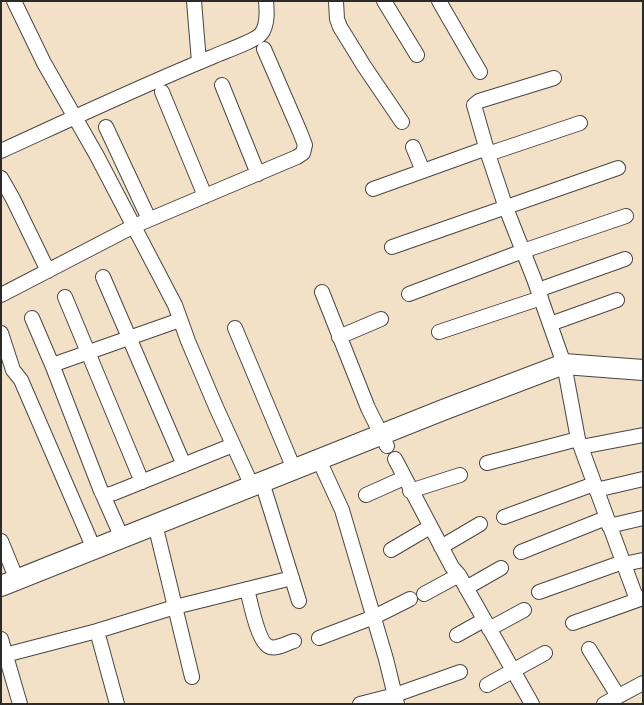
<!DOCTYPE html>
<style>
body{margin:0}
#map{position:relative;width:644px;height:705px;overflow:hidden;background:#f2e1c6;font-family:Itim,sans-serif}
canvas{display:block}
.frame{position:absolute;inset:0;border:2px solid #2b2b2b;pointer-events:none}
</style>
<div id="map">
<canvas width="644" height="705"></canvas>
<div class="frame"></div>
</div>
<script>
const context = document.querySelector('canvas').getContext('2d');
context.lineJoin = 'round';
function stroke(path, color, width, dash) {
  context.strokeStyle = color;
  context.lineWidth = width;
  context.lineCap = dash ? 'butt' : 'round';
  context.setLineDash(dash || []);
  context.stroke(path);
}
const street = new Path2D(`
 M14 1 44 63 97 156 175 305 188 341 216 407 252 486
 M194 1 199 62
 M336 1 337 19 340 27 364 66 402 122
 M384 1 417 55
 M439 1 480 72
 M554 78 479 101 474 105 488 154 506 208 534 279 564 364 578 439 637 600
 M222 85 258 174
 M162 92 205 196
 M106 127 149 219
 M413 147 423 171
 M1 151C71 119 141 86 212 57 223 52 255 41 261 34 268 25 267 11 266 1
 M488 154 580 123
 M1 178 13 199 48 271
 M373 189 487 148
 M392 247 618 168
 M103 277 184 465
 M538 290 625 259
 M322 292 368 408 387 446
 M409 294 523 251 626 216
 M1 295 134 226 297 157 303 153 305 145 300 132 264 49
 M65 297 142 482
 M32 318 53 367
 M550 324 617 300
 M235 328 294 469
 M439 332 541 298
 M1 333 13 370 21 380 94 549
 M339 337 381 319
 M581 447 643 435
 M395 459 452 567 459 575 532 704
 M319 460 342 510 386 659 397 704
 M487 463 578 439
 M262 482 299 601
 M596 490 643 479
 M410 491 460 475
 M103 495H106L114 493 233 445
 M366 495 404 478
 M504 517 594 484
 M155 524 192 677
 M609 526 643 518
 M122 538 103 495 101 491 53 367 55 364 180 320
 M1 541 17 580
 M441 547 480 524
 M391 550 430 527
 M521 552 606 518
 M624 564 643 560
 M466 588 501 568
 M247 589C250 600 258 644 270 647 277 649 287 643 294 641
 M539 592 623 562
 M424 594 459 575
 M573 623 643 598
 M489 629 524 610
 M97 631 117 704
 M457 635 484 620
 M319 638 374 617 410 599
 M1 639 20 704
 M589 649 618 696
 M5 655 97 631 175 607 292 578
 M487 685 545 653
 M360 704 395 695 460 672
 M604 704 643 683`);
const secondary = new Path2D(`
 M1 586 443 410 564 364 643 370`);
stroke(street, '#494642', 16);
stroke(secondary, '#494642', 22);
stroke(street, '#fff', 14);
stroke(secondary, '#fff', 20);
</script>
